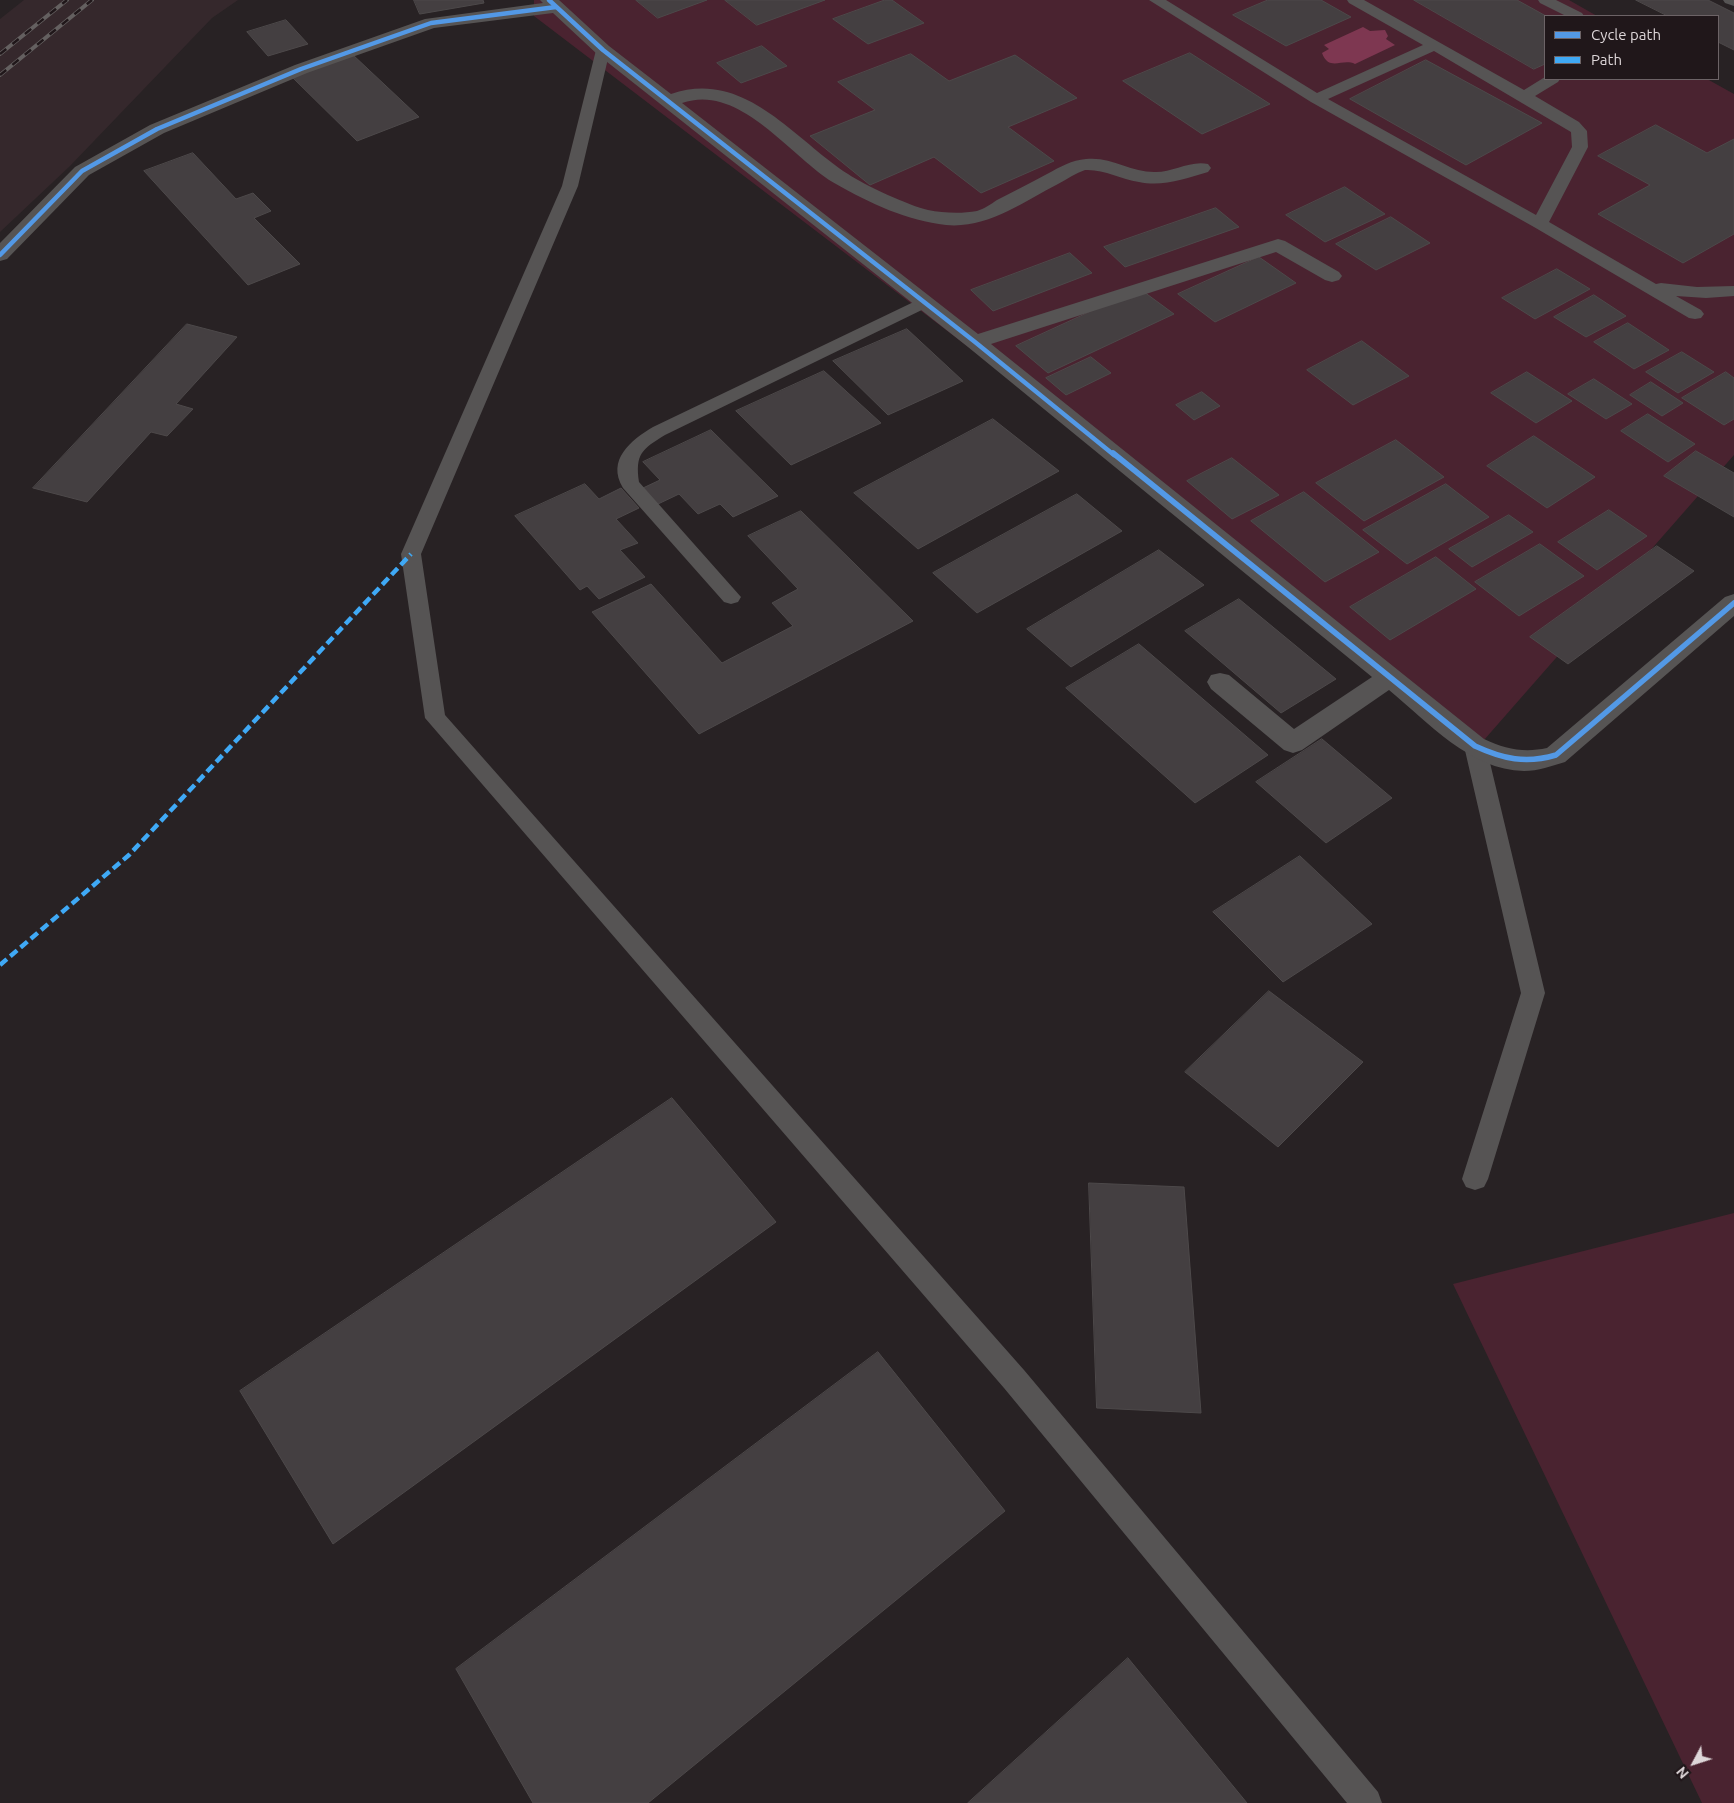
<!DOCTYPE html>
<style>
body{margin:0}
#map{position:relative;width:1734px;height:1803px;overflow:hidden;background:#282224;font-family:Ubuntu,sans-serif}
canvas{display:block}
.legend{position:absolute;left:1544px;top:15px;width:175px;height:65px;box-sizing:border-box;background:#20171a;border:1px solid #6c6366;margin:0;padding:6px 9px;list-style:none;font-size:15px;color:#ddd6d8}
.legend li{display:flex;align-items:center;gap:10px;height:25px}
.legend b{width:25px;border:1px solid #6c6366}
.north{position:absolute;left:1669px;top:1738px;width:50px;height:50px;-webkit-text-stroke:4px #20171a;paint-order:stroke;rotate:230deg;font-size:14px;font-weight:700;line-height:20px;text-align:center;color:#ddd6d8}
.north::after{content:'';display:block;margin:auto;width:18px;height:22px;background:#ddd6d8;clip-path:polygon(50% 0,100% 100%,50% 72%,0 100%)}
</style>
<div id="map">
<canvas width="1734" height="1803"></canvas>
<ul class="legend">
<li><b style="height:6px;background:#5399e6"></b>Cycle path</li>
<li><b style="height:6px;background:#3fa9f5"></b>Path</li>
</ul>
<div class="north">N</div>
</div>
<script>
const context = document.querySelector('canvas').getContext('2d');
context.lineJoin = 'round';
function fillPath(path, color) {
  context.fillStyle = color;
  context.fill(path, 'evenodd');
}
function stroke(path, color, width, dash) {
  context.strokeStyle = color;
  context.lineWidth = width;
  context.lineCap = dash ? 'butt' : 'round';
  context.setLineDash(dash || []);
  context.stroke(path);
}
fillPath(new Path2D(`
 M24 0H238L212 18 70 166 0 232V19Z`), '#35282c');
fillPath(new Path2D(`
 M534 0H1569L1597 16H1545V79H1707L1734 94V455L1484 740 534 16Z
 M1734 1213V1803H1702L1453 1284Z`), '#4a2330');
fillPath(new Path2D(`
 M1363 27 1370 31 1385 30 1388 36 1386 39 1395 45 1355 64C1342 58 1329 72 1322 53L1329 49 1324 45Z`), '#7e3751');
const building = new Path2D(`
 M414 0H483L484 3 420 14Z
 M636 0H707L658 18Z
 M725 0H825L757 25Z
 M885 0H892L924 23 868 44 833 19Z
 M1268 0H1321L1351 17 1286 46 1233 15Z
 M1414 0H1517L1546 16 1545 64 1534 69Z
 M1636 0H1708L1734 13V50L1718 42V16H1668Z
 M286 20 308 44 268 56 247 32Z
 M762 46 787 66 741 83 717 63Z
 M1190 53 1270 104 1202 134 1123 81Z
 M352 54 419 117 357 141 291 76Z
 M911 54 949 81 1015 55 1077 98 1008 127 1054 161 981 193 934 157 870 185 810 136 875 110 838 82Z
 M1426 60 1542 123 1466 165 1350 99Z
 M1656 125 1707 153 1734 139V234L1683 263 1598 214 1650 185 1598 156Z
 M193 153 236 199 253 193 271 211 254 218 300 264 248 285 144 171Z
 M1345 187 1385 214 1325 242 1286 215Z
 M1216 208 1239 227 1125 267 1104 247Z
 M1391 217 1430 243 1376 270 1336 244Z
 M1070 253 1092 273 993 311 971 290Z
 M1259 257 1296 283 1215 322 1178 294Z
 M1557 269 1590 289 1535 319 1502 298Z
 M1140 289 1174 314 1048 373 1016 346Z
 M1594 295 1626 316 1586 337 1554 317Z
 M1628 323 1669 350 1634 369 1594 342Z
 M187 324 237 337 176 404 193 409 167 436 151 432 87 502 33 488Z
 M907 329 963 381 888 415 833 361Z
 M1362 341 1409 376 1353 405 1307 370Z
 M1682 352 1714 372 1678 393 1646 372Z
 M1091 357 1111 373 1066 395 1046 378Z
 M824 371 881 423 791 465 736 411Z
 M1527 372 1572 401 1536 423 1491 393Z
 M1726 372 1734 378V419L1724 425 1682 398Z
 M1594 379 1632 404 1606 419 1568 394Z
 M1651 382 1683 403 1662 416 1630 395Z
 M1202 392 1220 406 1194 420 1176 405Z
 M1648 414 1695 444 1668 462 1621 431Z
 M993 419 1059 471 918 549 854 493Z
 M711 430 778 496 733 517 720 504 698 514 679 494 658 504 643 488 660 480 643 462Z
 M1534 436 1595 477 1547 508 1487 466Z
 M1396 440 1444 477 1364 521 1316 483Z
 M1696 451 1734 473V517L1664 476Z
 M1232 458 1279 495 1232 519 1187 481Z
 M585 484 599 499 621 488 639 508 616 519 638 543 620 550 645 577 599 599 587 586 580 590 515 516Z
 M1446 484 1489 517 1407 564 1363 530Z
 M1304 492 1379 552 1325 582 1251 521Z
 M1077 494 1122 531 977 613 933 573Z
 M1609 510 1647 536 1597 570 1558 542Z
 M801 511 913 621 699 734 592 612 651 584 722 663 793 626 772 603 798 589 748 536Z
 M1509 515 1533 532 1472 567 1449 549Z
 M1540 544 1584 576 1519 616 1475 582Z
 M1657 546 1694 571 1568 664 1530 637Z
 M1159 550 1204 585 1071 667 1027 629Z
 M1436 557 1476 589 1390 640 1350 607Z
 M1239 599 1336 679 1281 713 1185 631Z
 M1139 644 1268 755 1195 803 1066 688Z
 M1322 739 1392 798 1326 843 1256 782Z
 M1300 856 1372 924 1283 982 1213 912Z
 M1269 991 1363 1062 1278 1147 1185 1072Z
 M672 1098 776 1222 333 1544 240 1391Z
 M1089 1183 1184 1187 1201 1413 1097 1408Z
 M878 1352 1005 1511 648 1803H533L456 1669Z
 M1128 1658 1247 1803H968Z`);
fillPath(building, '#443f41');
stroke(building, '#4d494a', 1);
fillPath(new Path2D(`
 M1149 0H1166L1317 93 1423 45 1349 3 1347 0H1364L1524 90 1545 77 1560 79 1558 82 1535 96 1579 122 1587 131 1588 147 1549 222 1656 284 1661 283 1697 287 1734 286V296L1706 298 1676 296 1701 310 1704 314 1701 318 1695 319 1689 318 1534 227 1311 102ZM1434 51 1571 132 1572 147 1536 215 1328 99Z
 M1538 0H1556L1582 13 1584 16H1566L1540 3Z
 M1723 0H1734V6L1725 3Z
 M603 46 608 47 610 50 578 186 421 554 445 715 1024 1370 1378 1792 1382 1803H1347L1004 1388 425 718 401 554 562 186 596 50 598 47Z
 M924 297 930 298 932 302 930 306 665 435C642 449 635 454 639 482L741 597 738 602 731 604 724 602 623 488C606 460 631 440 653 427Z
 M1475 738 1482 740 1486 746 1545 993 1488 1179 1484 1187 1475 1190 1466 1187 1462 1179 1521 993 1464 746 1468 740Z`), '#565454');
fillPath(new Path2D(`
 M540 0H559L609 46 671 94C744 68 794 139 848 174 864 185 910 206 928 210 943 213 961 214 977 211 984 209 991 204 997 200 1014 191 1031 183 1047 174 1060 167 1072 160 1086 159 1111 156 1132 173 1156 172 1173 172 1191 160 1208 164L1211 168 1208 172C1185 179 1162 187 1139 182 1120 179 1104 169 1085 170 1076 173 1067 179 1058 184 1023 202 987 229 946 225 908 221 869 203 836 184 791 158 740 82 682 103L978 334 1278 239 1285 241 1339 272 1342 276 1339 280 1332 282 1325 280 1276 252 991 344 1484 739C1505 749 1524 753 1547 748L1725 597 1734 594V616L1565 762C1552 766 1538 771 1524 771 1470 770 1428 722 1389 690L1302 750 1293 753 1284 750 1211 689 1207 682 1211 675 1220 673 1229 675 1294 729 1372 677 968 347 597 54 553 13 434 28 307 73 164 133 89 175 7 259 0 261V243L75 167 150 125 295 65 425 19 543 3Z`), '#565454');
const rail = new Path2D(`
 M0 54 67 0
 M0 75 92 0`);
stroke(rail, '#646060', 4);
stroke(rail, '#20171a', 2.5, [8]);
stroke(new Path2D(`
 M0 965 129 855 411 554`), '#3fa9f5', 4.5, [9, 4.5]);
stroke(new Path2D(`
 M549 0 603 50 975 342 1114 455
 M0 255 82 171 157 129 301 69 431 23 556 7`), '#5399e6', 4.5);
stroke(new Path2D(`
 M1113 453 1475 746C1503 759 1526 764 1556 755L1734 603`), '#5399e6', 5.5);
</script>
